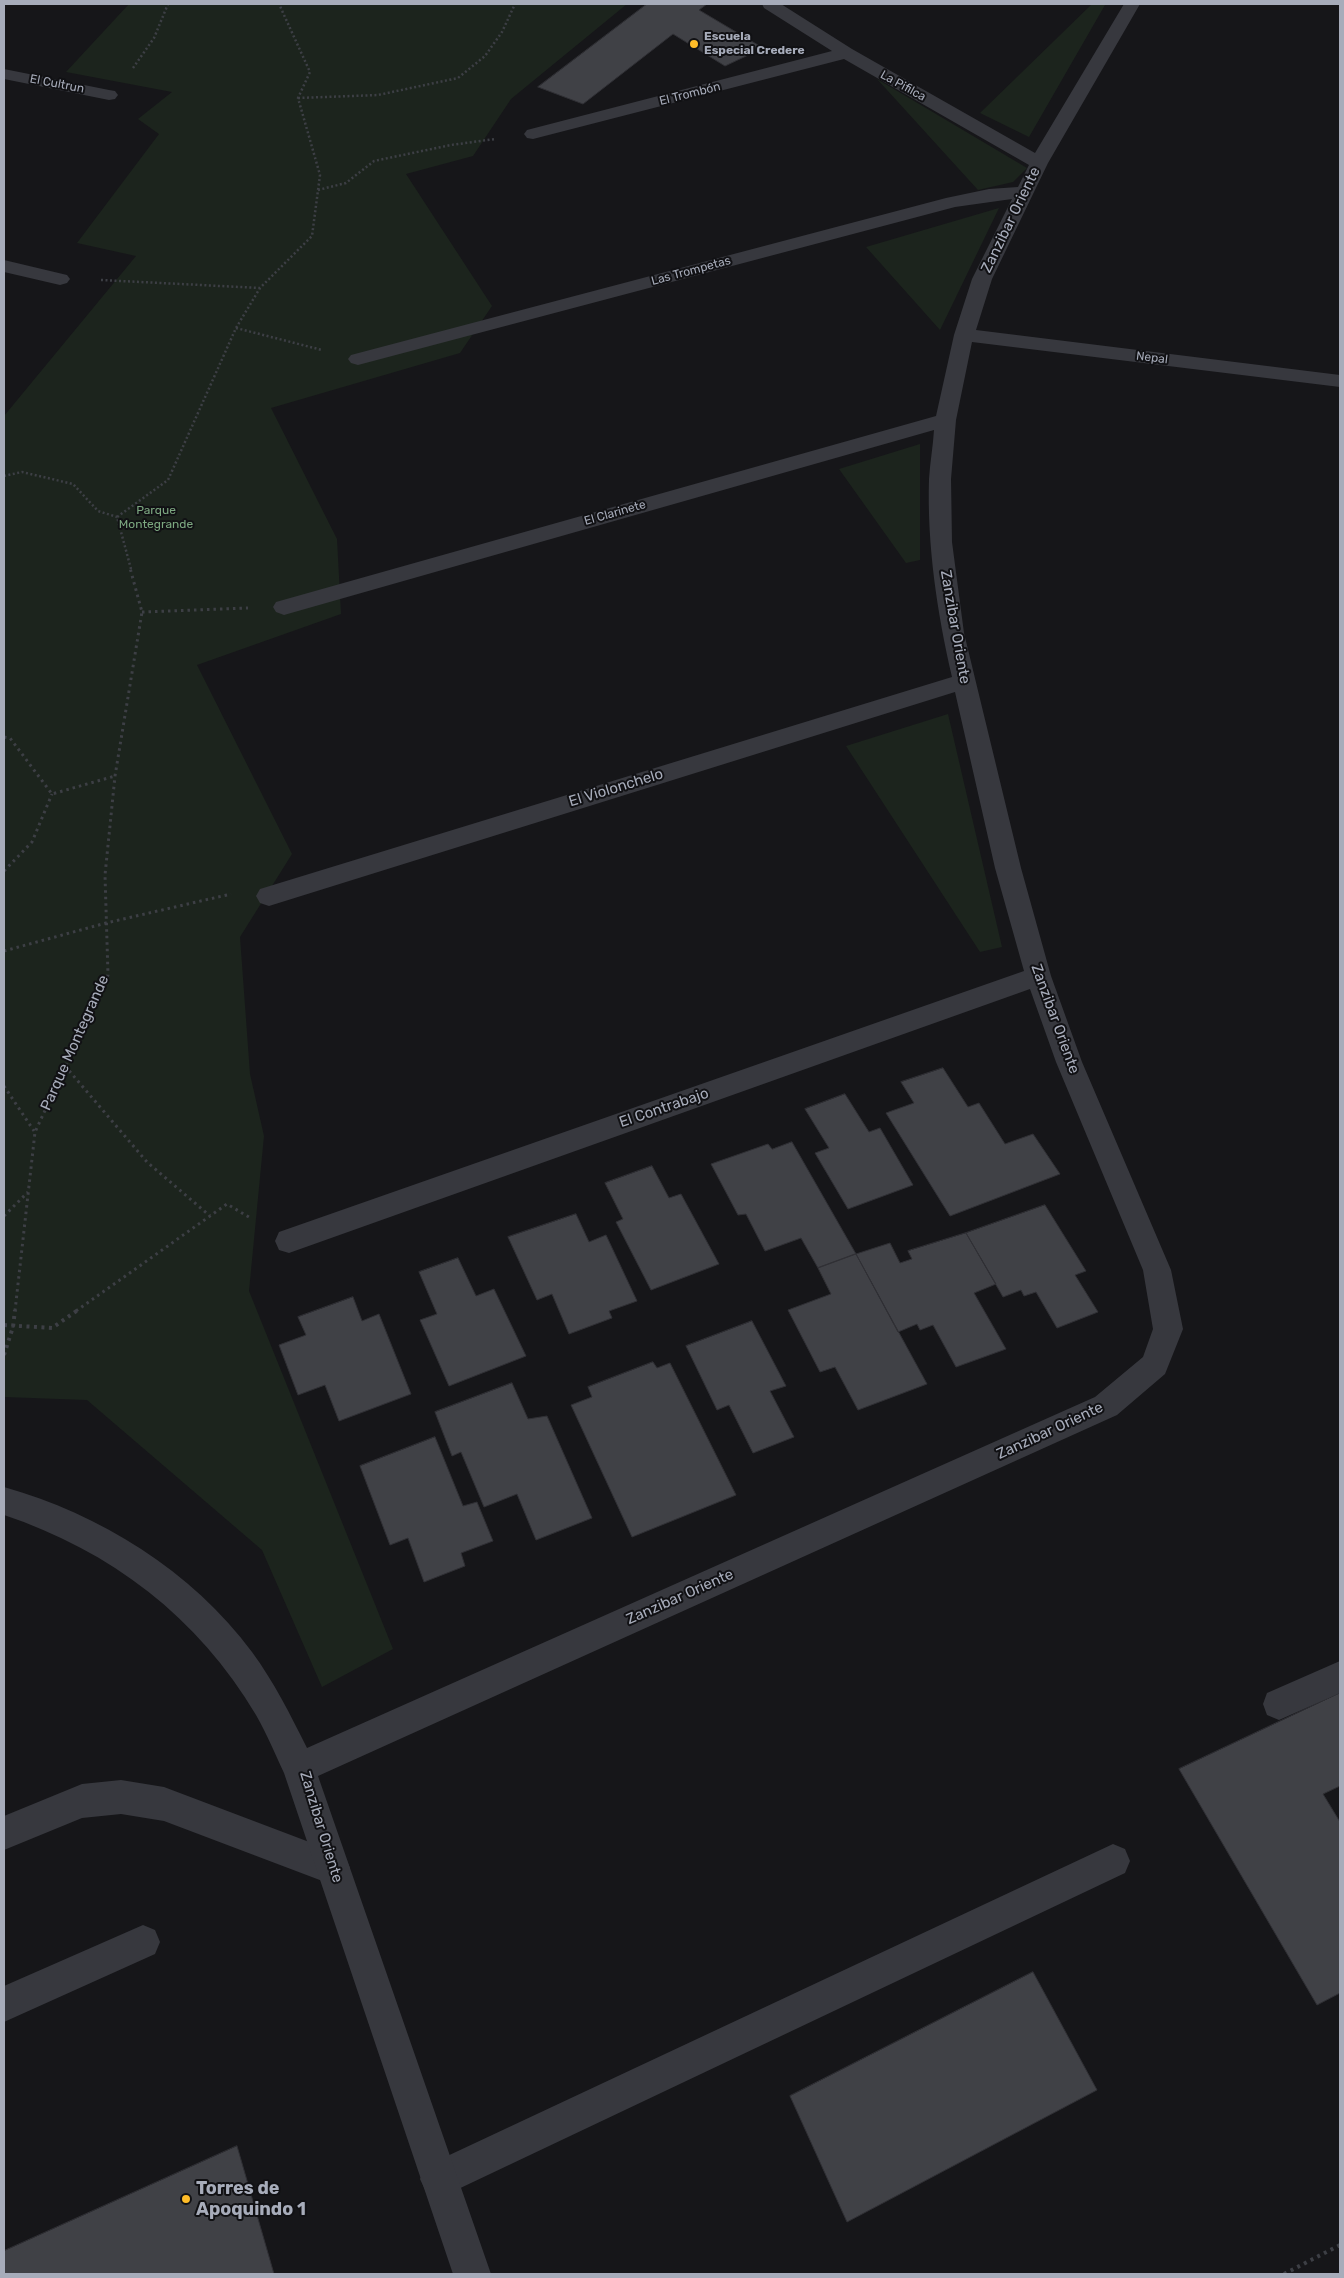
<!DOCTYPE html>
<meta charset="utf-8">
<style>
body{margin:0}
#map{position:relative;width:1344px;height:2278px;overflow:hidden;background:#161619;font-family:Rubik,sans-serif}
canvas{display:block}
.frame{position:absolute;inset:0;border:5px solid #a7acba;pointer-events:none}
</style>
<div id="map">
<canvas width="1344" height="2278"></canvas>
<div class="frame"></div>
</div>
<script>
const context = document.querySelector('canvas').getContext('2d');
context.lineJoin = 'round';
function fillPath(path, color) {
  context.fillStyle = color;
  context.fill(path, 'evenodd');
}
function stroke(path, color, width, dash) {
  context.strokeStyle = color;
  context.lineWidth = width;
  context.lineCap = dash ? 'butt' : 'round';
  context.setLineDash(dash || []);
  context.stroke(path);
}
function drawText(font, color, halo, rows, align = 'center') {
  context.font = font + ' Rubik,sans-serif';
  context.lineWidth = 4;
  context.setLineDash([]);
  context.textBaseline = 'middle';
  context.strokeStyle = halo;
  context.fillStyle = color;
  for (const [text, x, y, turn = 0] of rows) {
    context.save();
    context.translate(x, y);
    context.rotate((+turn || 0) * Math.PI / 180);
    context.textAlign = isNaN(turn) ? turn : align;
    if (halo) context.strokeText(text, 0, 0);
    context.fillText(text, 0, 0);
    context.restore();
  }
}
fillPath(new Path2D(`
 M129 4H627L511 99 473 156 406 174 492 306 460 353 271 408 337 539 341 614 197 665 292 854 240 937 250 1074 264 1136 249 1291 393 1649 322 1687 262 1550 87 1400 4 1397V416L136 256 77 243 159 134 138 119 172 92 66 72Z
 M1092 4 1105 5 1029 137 980 113Z
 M877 79 1027 168 1013 182 978 190Z
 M999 208 940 330 866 247Z
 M920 444V560L906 563 839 469Z
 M948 714 1002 947 980 952 846 746Z`), '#1c241d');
const building = new Path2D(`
 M647 4H707L699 10 763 48 725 66 673 34 583 104 538 87Z
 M943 1068 968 1107 979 1103 1005 1144 1033 1134 1060 1174 950 1216 886 1113 914 1103 901 1082Z
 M845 1094 869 1132 880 1128 913 1185 848 1209 815 1153 829 1148 805 1109Z
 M792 1142 856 1254 818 1268 801 1238 765 1251 746 1214 738 1215 711 1164 768 1144 772 1149Z
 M652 1166 669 1198 681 1194 719 1264 651 1290 616 1222 623 1219 605 1183Z
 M1045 1205 1086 1271 1075 1275 1098 1312 1057 1328 1036 1292 1024 1296 1021 1290 1003 1297 966 1233Z
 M576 1214 589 1242 606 1235 637 1301 609 1311 612 1318 569 1334 552 1294 537 1300 508 1237Z
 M966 1233 996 1284 974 1293 1006 1349 956 1367 933 1325 920 1330 917 1324 898 1332 856 1254 890 1243 900 1263 912 1259 908 1251Z
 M856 1254 927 1384 858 1410 835 1367 820 1372 788 1310 831 1294 818 1268Z
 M458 1258 476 1296 494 1289 526 1356 449 1386 420 1320 437 1314 419 1272Z
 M353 1297 362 1321 379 1314 411 1394 339 1421 325 1385 298 1395 279 1345 306 1335 298 1317Z
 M752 1321 786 1386 770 1391 794 1437 753 1453 729 1405 717 1410 686 1346Z
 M653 1362 657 1368 670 1363 736 1495 632 1537 571 1405 592 1397 588 1387Z
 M512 1383 528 1419 547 1416 592 1518 536 1540 517 1494 484 1507 461 1452 452 1456 435 1412Z
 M435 1437 463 1506 477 1502 493 1541 461 1553 465 1566 424 1582 408 1538 390 1545 360 1466Z
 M1340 1693V1786L1323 1794 1340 1822V1993L1317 2005 1179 1769Z
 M1033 1972 1097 2090 847 2222 790 2096Z
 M237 2146 274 2274H4V2251Z`);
fillPath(building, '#404146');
stroke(building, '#303035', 1);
stroke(new Path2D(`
 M133 68 154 38 168 4
 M298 98 378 95 458 78 485 56 502 32 515 4
 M318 190 346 183 374 161 451 145 495 139
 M101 280 260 288
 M236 328 322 350
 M4 476 22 472 73 484 98 511 117 517
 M131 569 117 517 168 480 236 328 260 288 312 236 320 175 298 98 310 72 279 4`), '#3d3f45', 2.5, [2, 2.5]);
stroke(new Path2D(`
 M142 612 248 608
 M4 737 10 738 52 794 115 776
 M4 871 32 842 52 794
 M4 951 106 923 231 894
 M65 1066 147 1162 210 1216
 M4 1086 34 1131
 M4 1216 28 1192
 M15 1311 35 1132 108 975 105 875 115 776 142 612 130 568
 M76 1311 227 1204 252 1219`), '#3d3f45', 3, [2.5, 4]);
stroke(new Path2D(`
 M4 1325 52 1328 78 1310
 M4 1355 13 1327 15 1310
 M1284 2274 1340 2245`), '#3d3f45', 4, [3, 4.5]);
fillPath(new Path2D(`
 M1340 1661V1693L1279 1720 1267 1715 1263 1704 1267 1693Z
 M121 1780 164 1787 333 1851 345 1856 350 1868 345 1880 333 1885 164 1821 121 1814 82 1818 4 1850V1816L82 1784Z
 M1113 1844 1125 1849 1130 1861 1125 1873 452 2192 439 2198 426 2192 420 2179 426 2166Z
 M143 1925 155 1930 160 1942 155 1954 4 2022V1986Z`), '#37383e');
fillPath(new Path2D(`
 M762 4H781L852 49 1035 153 1124 4H1140L1048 163 992 279 976 330 1340 375V387L972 342 956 420 951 479 952 542 964 633 1021 868 1051 976 1082 1062 1171 1270 1183 1329 1165 1374 1117 1415 318 1776 491 2274H453L284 1773C275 1754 267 1734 256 1715 198 1617 111 1551 4 1515V1487C100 1514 192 1571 252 1652 274 1682 290 1714 307 1748L1095 1397 1143 1357 1153 1329 1143 1270 1056 1062 1030 989 289 1253 279 1250 275 1241 279 1232 1024 971 995 868 955 692 269 906 260 903 256 896 260 889 952 677C937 612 927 545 929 479 930 463 933 446 934 430L284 615 276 612 273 607 276 602 936 416 954 335 972 279 1012 199 955 207 358 365 351 363 348 359 351 355 946 198 989 189 1018 187 1029 165 844 59 533 139 527 138 524 134 527 130 832 51 764 8Z
 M4 69 109 90 115 91 118 95 115 99 109 100 4 79Z
 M4 260 67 275 70 279 67 283 60 285 4 272Z`), '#37383e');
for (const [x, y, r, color] of [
 [694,44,5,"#ffbc28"],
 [186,2199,5,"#ffbc28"]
]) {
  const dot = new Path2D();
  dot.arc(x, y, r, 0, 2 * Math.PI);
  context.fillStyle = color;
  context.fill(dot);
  stroke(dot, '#111114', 2);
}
drawText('bold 12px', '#a7acba', '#111114', [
 ["Escuela",704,37],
 ["Especial Credere",704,51]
], 'left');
drawText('12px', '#a7acba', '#111114', [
 ["El Cultrun",57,84,11],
 ["La Pifilca",903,86,29],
 ["El Trombón",690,94,-14],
 ["Las Trompetas",691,271,-15],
 ["Nepal",1152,358,7],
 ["El Clarinete",615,513,-16]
]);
drawText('12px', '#7ca780', '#111114', [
 ["Parque",156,511],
 ["Montegrande",156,525]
]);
drawText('15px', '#a7acba', '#111114', [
 ["Zanzibar Oriente",1011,220,-64],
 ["Zanzibar Oriente",955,627,80],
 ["El Violonchelo",616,788,-17],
 ["Zanzibar Oriente",1055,1019,70],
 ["Parque Montegrande",75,1043,-66],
 ["El Contrabajo",664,1108,-19],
 ["Zanzibar Oriente",1050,1431,-25],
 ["Zanzibar Oriente",680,1597,-24],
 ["Zanzibar Oriente",321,1827,73]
]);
drawText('bold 18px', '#a7acba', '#111114', [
 ["Torres de",196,2189],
 ["Apoquindo 1",196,2210]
], 'left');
</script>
